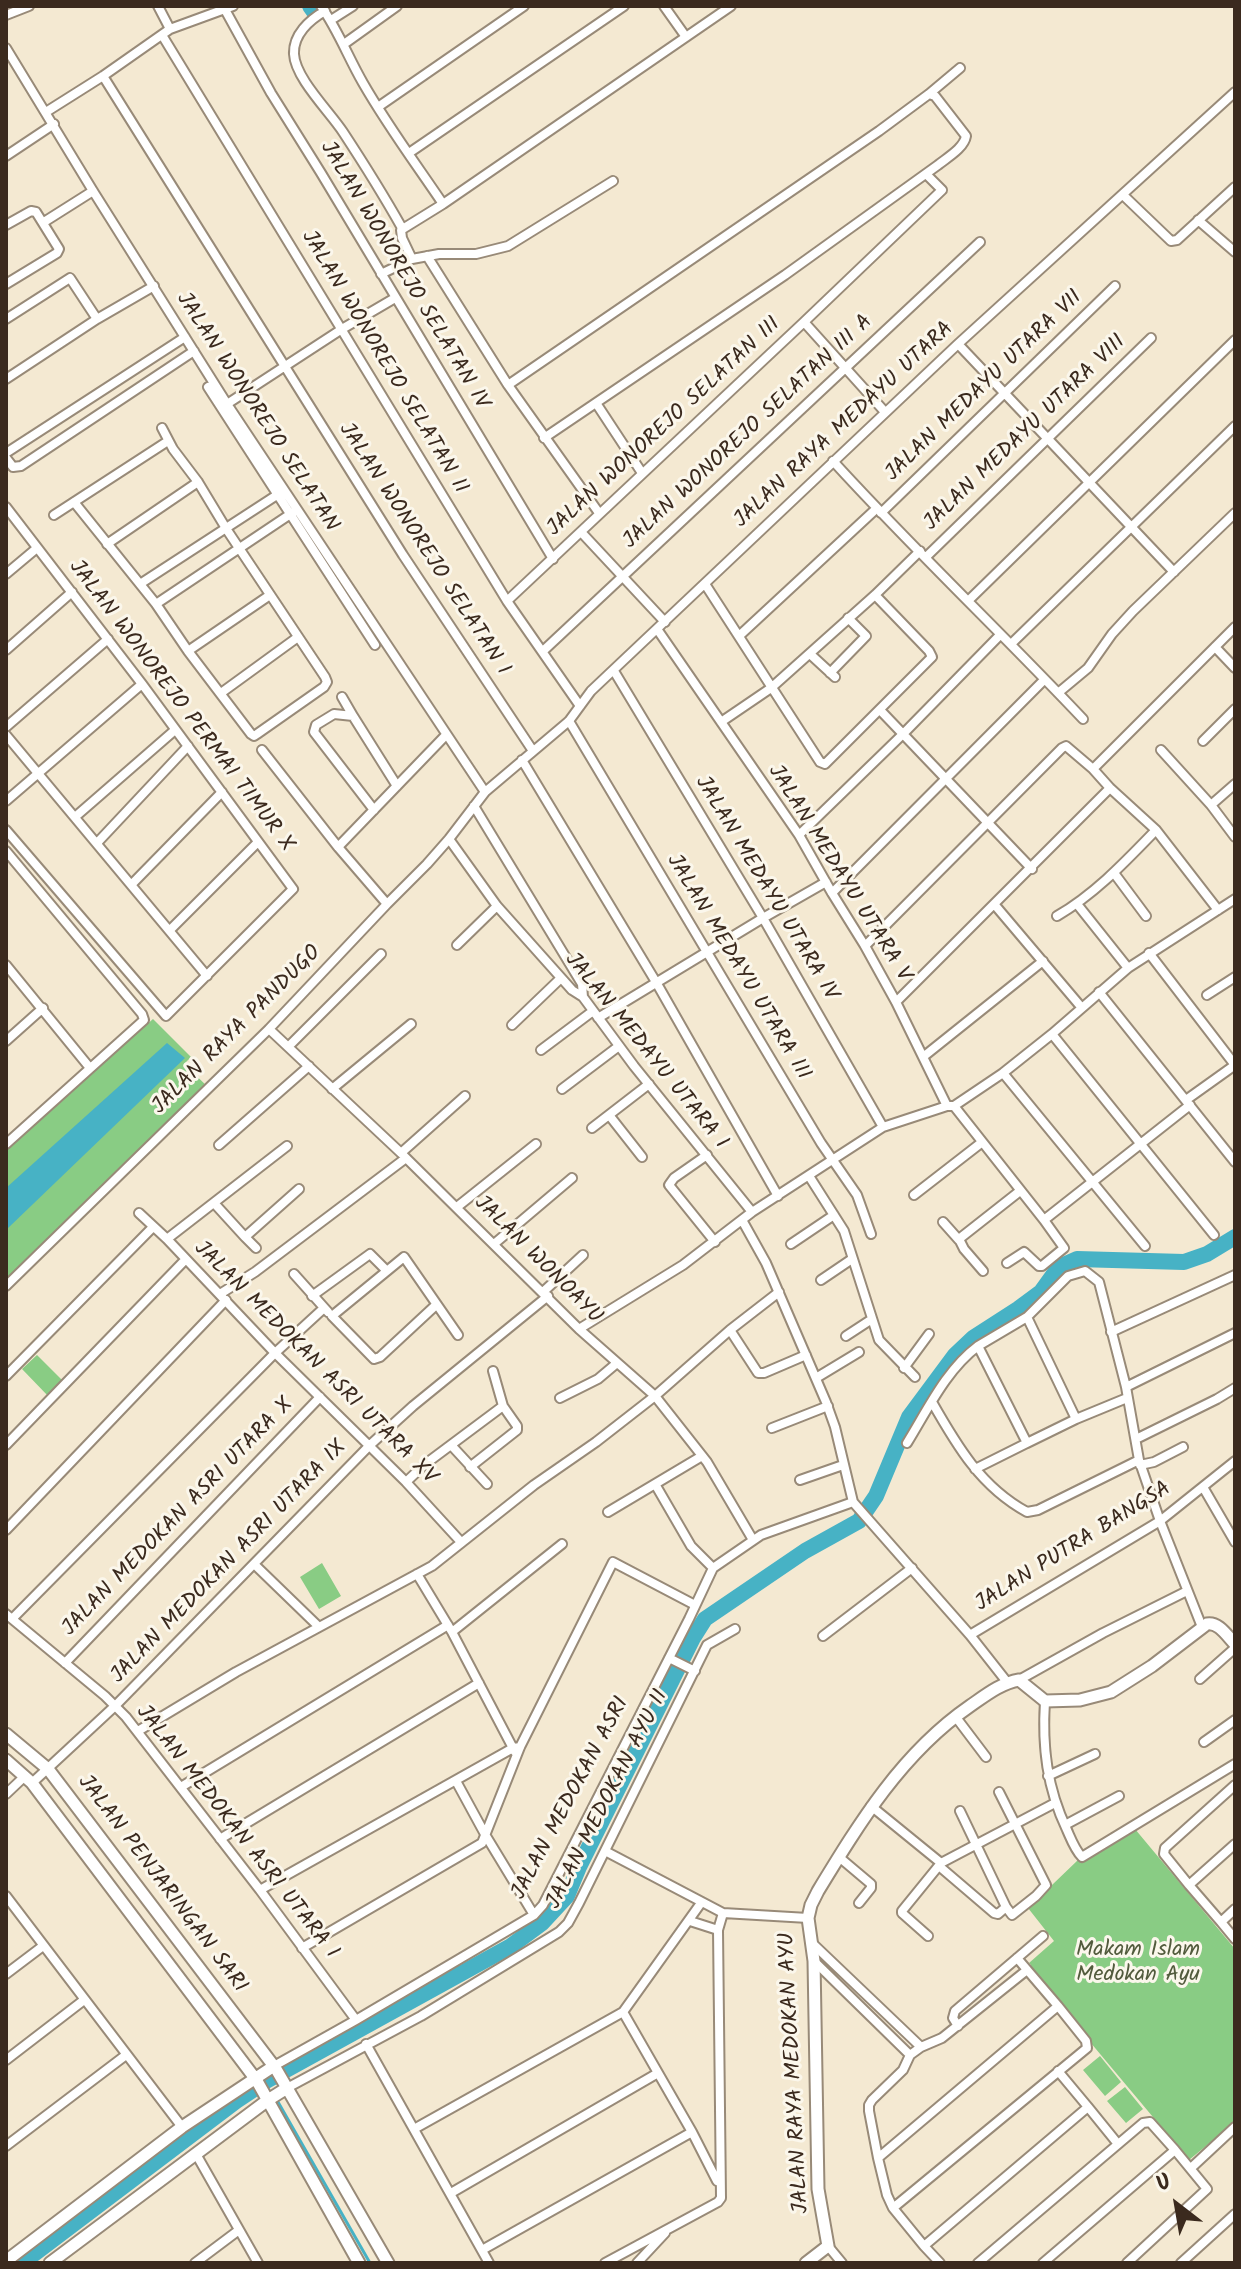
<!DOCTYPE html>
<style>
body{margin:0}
#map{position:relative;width:1241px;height:2269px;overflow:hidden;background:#f4e9d2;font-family:Kalam,sans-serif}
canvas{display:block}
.frame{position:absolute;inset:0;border:8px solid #3b2a1e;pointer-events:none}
.north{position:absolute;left:1137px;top:2165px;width:80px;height:80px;-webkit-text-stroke:6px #fbf7ec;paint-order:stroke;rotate:329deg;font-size:22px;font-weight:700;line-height:32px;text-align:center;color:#3b2a1e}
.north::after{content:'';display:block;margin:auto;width:28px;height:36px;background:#3b2a1e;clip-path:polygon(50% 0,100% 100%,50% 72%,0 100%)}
</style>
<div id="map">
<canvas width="1241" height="2269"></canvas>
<div class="frame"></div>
<div class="north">U</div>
</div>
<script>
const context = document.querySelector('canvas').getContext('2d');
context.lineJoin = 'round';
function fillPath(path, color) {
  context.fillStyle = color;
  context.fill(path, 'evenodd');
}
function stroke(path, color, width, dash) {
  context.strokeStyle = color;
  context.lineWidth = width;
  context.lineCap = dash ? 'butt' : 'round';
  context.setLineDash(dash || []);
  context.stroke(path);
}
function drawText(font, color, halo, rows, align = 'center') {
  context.font = font + ' Kalam,sans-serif';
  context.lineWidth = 6;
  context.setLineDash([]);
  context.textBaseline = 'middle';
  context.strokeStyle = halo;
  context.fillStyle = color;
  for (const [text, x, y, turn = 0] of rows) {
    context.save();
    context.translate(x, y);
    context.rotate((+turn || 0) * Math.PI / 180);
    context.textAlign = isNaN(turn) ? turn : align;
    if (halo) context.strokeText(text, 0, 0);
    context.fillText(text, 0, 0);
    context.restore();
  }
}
fillPath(new Path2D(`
 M153 1019 191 1057 184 1064 209 1088 6 1280V1151Z
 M37 1355 64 1382 49 1397 22 1369Z
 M322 1563 341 1596 319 1609 300 1577Z
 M1135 1829 1235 1949V2122L1189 2160 1028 1968 1031 1965 1029 1963 1054 1941 1028 1908 1078 1860Z
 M1100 2056 1121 2082 1105 2096 1083 2070Z
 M1125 2087 1143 2109 1126 2123 1107 2101Z`), '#89cc84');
fillPath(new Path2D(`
 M167 1043 185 1058 6 1230V1188Z`), '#47b2c5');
stroke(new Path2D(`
 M278 2102 370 2263`), '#47b2c5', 3);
stroke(new Path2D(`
 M310 6 315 13
 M22 2263 236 2101 266 2081 511 1946 542 1923 567 1896 579 1867 693 1638 705 1619 805 1551 859 1521 876 1496 909 1417 955 1355 973 1338 1018 1309 1041 1292 1059 1267 1077 1259 1184 1262 1207 1254 1235 1237`), '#47b2c5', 16);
const minor = new Path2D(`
 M158 6 170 29
 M223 6 271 93 321 173 553 559
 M321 6C338 30 348 57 363 83 387 125 416 164 443 204L401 230 402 238 412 259 381 274
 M664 6 686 37
 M325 11C309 20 293 35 294 54 295 78 330 112 343 132 364 164 384 196 402 228
 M6 15 29 6
 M331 20 353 6
 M162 35 507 601 580 706
 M344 44 397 6
 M6 48 93 191 227 404 485 792
 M103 76 403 555 533 751
 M378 107 524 6
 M46 112 103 76 170 29 233 6
 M409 153 624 6
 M6 156 54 124
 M1123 195 1171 241 1177 240 1235 187
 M443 204 731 6
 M1198 220 1235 252
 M44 222 93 191
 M6 225 31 211 36 212 59 249 57 253 6 284
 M427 256 508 385 599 513
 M412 259 439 254H476L508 246 613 181
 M6 319 70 278 97 319
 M804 322 942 190 926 174
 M958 344 1174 572
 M6 379 97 319 154 286
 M508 385 879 131 929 94 960 68
 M208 387 375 645
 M596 403 642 473
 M227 404 342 329 395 298
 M544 438 785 275 938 165C948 157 964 148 966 136L935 96 929 94
 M6 453 185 337
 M6 458 13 467 21 466 194 351
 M833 461C914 550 1001 632 1083 719
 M74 502 156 604 188 651 251 734 254 736 257 734 324 687 327 682 325 677 227 530 198 482 173 449 162 428
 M6 507 142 684 293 889 166 1016 6 830
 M881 513 1115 286
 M54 515 168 441
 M581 532 665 622
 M107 544 198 482
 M926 557 1151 338
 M6 574 37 548
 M140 584 280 493
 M705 584 820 762 825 764 932 657 929 651 875 595
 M969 600 1235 340
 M507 601 804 322 885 412
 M156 604 295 511
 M657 629 799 835 832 893 865 946 896 1002 947 1106
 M739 636 876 509
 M1011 644 1235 426
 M1215 647 1235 668
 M6 650 72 592
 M188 651 270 595
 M543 651 980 242
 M810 654 835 677
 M614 671 763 918 883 1127
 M830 673 866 636 848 618
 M221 693 298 637
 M1058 693 1088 668 1112 634 1133 611 1235 513
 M342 697 353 716
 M880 710 1032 869
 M569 721 821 1143 857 1195 871 1234
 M721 722 771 688 875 595 920 551
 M6 727 108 639
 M6 735 207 976
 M1203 741 1235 709
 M262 750 338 847 387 904
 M1161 750 1211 805 1235 837
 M522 760 656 982 778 1196
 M1093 769 1235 627
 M6 801 142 684
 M1211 805 1235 784
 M474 806 582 984 583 997
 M374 810 314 732 316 725 334 714 353 716 397 786
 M75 817 175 730
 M799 835 903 734 1000 635
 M449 839 497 906 572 990 583 997 634 1066 752 1212
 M97 843 188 746
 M338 847 446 735
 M6 851 142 1014 144 1020 6 1144
 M1114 873 1146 916
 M132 884 222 792
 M832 893 1044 680
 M994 904 1082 1008
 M1077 904 1128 968
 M1057 916C1095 894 1125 862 1156 830
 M170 930 258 842
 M457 945 497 906
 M865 946 1062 748 1066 746 1093 769 1110 788 1156 830 1218 910
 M1149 953 1235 1065
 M6 965 90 1068
 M1099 992 1235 1162
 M1207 995 1235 977
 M896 1002 1110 788
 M598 1018 763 918 826 882
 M512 1025 561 978
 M269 1029 401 1153 579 1329 655 1396 707 1462 753 1540
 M1052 1034 1214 1235
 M6 1041 43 1008
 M289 1046 381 954
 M541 1050 593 1011
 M923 1057 1043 961
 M1003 1073 1145 1246
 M332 1089 411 1024
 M562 1089 619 1046
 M1186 1100 1235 1065
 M954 1106 1003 1073 1052 1034 1128 968 1235 899
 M954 1106 1044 1220 1064 1248 1042 1266H1039L1024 1252 1007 1263
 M609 1115 642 1157
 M592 1128 649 1084
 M219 1145 309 1066
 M401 1153 465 1096
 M707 1155 674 1178 669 1185 715 1242
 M809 1176 844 1231 879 1340 915 1377
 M914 1195 981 1143
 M214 1203 245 1237 299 1189
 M457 1207 536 1144
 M139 1213 167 1239 275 1353 406 1482 461 1542
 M742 1220 766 1263 826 1402 835 1427 853 1502 970 1635 1007 1682
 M1044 1220 1190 1105
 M943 1222 959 1240
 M245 1237 256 1248
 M167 1239 287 1146
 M494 1244 572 1178
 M791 1244 834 1215
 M983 1271 964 1249 959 1239 1020 1191
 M294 1274 328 1312
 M821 1280 852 1259
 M6 1286 269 1029 387 904 427 864 449 839 485 792 569 721 591 691 958 344 1235 92
 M543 1292 583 1255
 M220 1294 255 1272 406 1158
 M312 1296 370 1254 386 1270
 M436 1305 380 1357 374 1359 332 1316 404 1257 458 1335
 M1027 1317 1076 1419
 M579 1329 683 1265 752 1212 883 1127 947 1106H954
 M730 1330 758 1373H764L806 1355
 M1111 1332 1235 1275
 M846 1336 872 1319
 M904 1368 929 1334
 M6 1376 153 1227
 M816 1378 859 1352
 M1126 1387 1235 1333
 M560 1398 598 1379 617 1363
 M1127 1398 1076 1419 1027 1443 978 1346 1027 1317 1068 1276 1085 1271 1099 1282 1126 1387 1139 1460 1160 1521 1202 1627
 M932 1402C957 1446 981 1487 1027 1512L1038 1510 1139 1460
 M772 1428 828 1406
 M1136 1439 1217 1399 1235 1388
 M907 1443C928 1409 946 1370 978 1346
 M6 1445 186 1259
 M451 1445 487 1484
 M1140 1465 1154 1462 1183 1447
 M470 1467 517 1430V1426L503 1406 493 1371
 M975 1469 1027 1443
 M800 1480 843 1465
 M406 1482 424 1465 503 1406
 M655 1484 691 1546 713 1568
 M1203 1487 1235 1542
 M608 1512 702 1456
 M6 1530 226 1300
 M254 1564 318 1626
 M417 1574 452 1632 515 1752
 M6 1614 105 1696 126 1717 260 1890 356 2020
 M12 1619 275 1353 324 1308
 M452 1632 562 1544
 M970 1635 1160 1521 1235 1461
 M823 1636 912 1568
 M669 1658 695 1671
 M65 1663 320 1397
 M1200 1679 1235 1648
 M1019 1680 1103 1633 1187 1591
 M1045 1701C1042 1747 1047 1788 1067 1830 1071 1839 1075 1850 1082 1857L1235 1764
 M955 1716 986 1757
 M138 1731 236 1672 432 1566 534 1485 596 1442 655 1396 730 1330 779 1292
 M1204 1742 1235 1720
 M1048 1776 1095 1754
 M456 1781 486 1836 534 1915
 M32 1783 115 1706 370 1445 413 1406 548 1296
 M181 1787 448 1625
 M6 1794 25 1776
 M871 1806 941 1863 1055 1803
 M960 1811 1006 1907 1012 1915 1036 1896 1046 1885 999 1792
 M1065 1825 1119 1796
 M220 1839 479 1683
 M605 1851 723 1913 808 1918
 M839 1857 871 1884V1888L859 1903
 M939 1866 994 1913 998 1914 1006 1907
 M1189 1885 1164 1854 1165 1848 1235 1785
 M260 1890 513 1748 520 1747
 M6 1896 182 2127
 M1235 1909 1221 1922 1235 1939
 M690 1921 718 1930
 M1221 1922 1189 1885 1235 1844
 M928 1936 902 1913V1911L941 1863
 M812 1943 921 2047
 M302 1948 482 1843 520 1747 613 1562 695 1605
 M1017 1958 1058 2006
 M814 1961 910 2055
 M6 1974 43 1946
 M623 2012 692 2132 717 2181
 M958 2026 953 2018 955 2011 1043 1936
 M366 2044 489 2263
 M6 2060 84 2000
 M274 2066 356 2020 534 1915 543 1905 689 1619 713 1568 761 1535 853 1502
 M1058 2071 1088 2107
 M287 2088 421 2016 559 1932 568 1923 579 1903 707 1645 735 1629
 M414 2129 623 2012 701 1903
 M6 2146 126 2055
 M196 2154 258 2263
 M878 2158 869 2111V2105L872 2100 903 2070 910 2055 921 2047 942 2038 1027 1970
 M1191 2168 1235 2127
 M451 2193 658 2073
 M893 2208 887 2195 878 2158 1058 2006 1086 2041 1087 2048 893 2208 924 2246
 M828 2246 842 2263
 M482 2250 692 2132
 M195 2263 239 2230
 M605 2263 718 2202 721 2198 718 1930 723 1913
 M637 2263 665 2233
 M940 2263 924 2246 1088 2107 1118 2144
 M978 2263 1143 2123 1150 2122 1175 2150
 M1043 2263 1175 2150 1207 2189 1127 2263
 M1181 2263 1235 2214`);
const tertiary = new Path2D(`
 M6 1734 48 1769 276 2069 388 2263
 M6 1760 32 1783 257 2081 359 2263
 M6 2261 182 2127 274 2066
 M50 2263 268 2100 287 2088
 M806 2263 828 2246 818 2189 814 1961 808 1918 811 1905 818 1891C860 1822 902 1753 970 1706 986 1695 1001 1683 1019 1680L1045 1701 1080 1700 1111 1692 1152 1666 1207 1624C1219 1622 1227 1636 1235 1644`);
stroke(minor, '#988a78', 12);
stroke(tertiary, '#988a78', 15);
stroke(minor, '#fff', 8);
stroke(tertiary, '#fff', 11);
drawText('22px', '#3b2a1e', '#fbf7ec', [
 ["JALAN WONOREJO SELATAN IV",403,276,59],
 ["JALAN WONOREJO SELATAN II",383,363,59],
 ["JALAN MEDAYU UTARA VII",985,387,-44],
 ["JALAN WONOREJO SELATAN",256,413,57],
 ["JALAN RAYA MEDAYU UTARA",845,426,-43],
 ["JALAN WONOREJO SELATAN III",665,428,-43],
 ["JALAN WONOREJO SELATAN III A",749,433,-43],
 ["JALAN MEDAYU UTARA VIII",1026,434,-44],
 ["JALAN WONOREJO SELATAN I",423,550,57],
 ["JALAN WONOREJO PERMAI TIMUR X",180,707,53],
 ["JALAN MEDAYU UTARA V",838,874,58],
 ["JALAN MEDAYU UTARA IV",765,889,59],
 ["JALAN MEDAYU UTARA III",737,968,59],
 ["JALAN RAYA PANDUGO",238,1031,-45],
 ["JALAN MEDAYU UTARA I",645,1052,51],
 ["JALAN WONOAYU",537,1261,45],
 ["JALAN MEDOKAN ASRI UTARA XV",314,1364,45],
 ["JALAN MEDOKAN ASRI UTARA X",179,1518,-46],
 ["JALAN PUTRA BANGSA",1074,1548,-32],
 ["JALAN MEDOKAN ASRI UTARA IX",230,1563,-46],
 ["JALAN MEDOKAN ASRI",572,1799,-62],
 ["JALAN MEDOKAN AYU II",609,1800,-63],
 ["JALAN MEDOKAN ASRI UTARA I",236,1833,52],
 ["JALAN PENJARINGAN SARI",161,1885,53],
 ["JALAN RAYA MEDOKAN AYU",796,2073,-93]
]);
drawText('22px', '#525b3d', '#fbf7ec', [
 ["Makam Islam",1138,1951],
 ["Medokan Ayu",1138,1976]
]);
</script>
